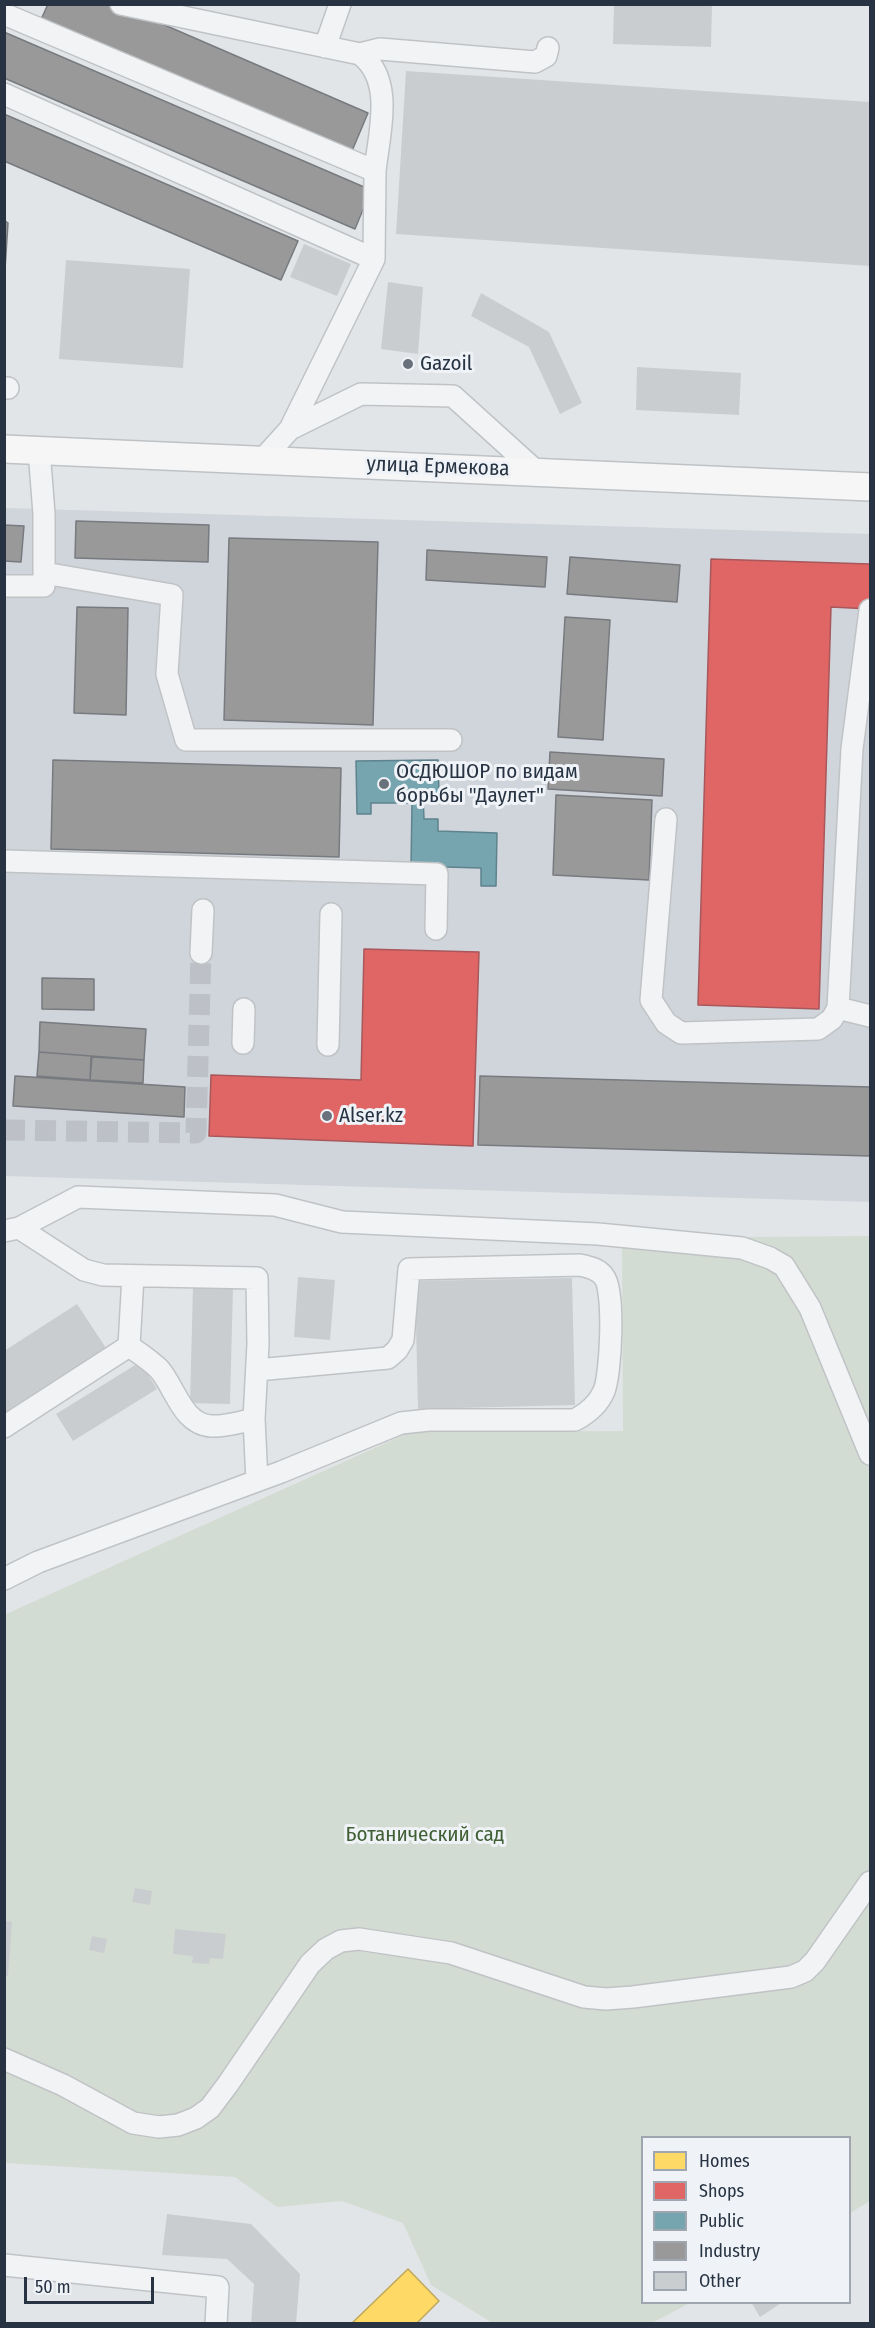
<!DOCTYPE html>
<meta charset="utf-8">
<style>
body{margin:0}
#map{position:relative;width:875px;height:2328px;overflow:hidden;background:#e2e5e8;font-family:"Fira Sans Condensed",sans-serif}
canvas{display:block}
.frame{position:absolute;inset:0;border:6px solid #273342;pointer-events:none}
.legend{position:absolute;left:641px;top:2136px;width:210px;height:168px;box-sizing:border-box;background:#eff3f7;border:2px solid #9fa6af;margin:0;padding:8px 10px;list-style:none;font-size:18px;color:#273342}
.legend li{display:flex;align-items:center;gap:12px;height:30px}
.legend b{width:30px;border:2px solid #9fa6af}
.scale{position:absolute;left:24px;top:2277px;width:130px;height:27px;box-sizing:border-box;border:3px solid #273342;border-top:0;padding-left:8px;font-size:18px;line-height:21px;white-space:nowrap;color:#273342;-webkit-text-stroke:4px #eff3f7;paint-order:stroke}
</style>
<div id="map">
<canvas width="875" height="2328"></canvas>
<div class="frame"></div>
<ul class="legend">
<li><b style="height:16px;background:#ffd966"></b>Homes</li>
<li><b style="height:16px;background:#e06666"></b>Shops</li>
<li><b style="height:16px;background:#76a5af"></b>Public</li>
<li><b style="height:16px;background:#999"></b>Industry</li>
<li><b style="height:16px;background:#cacdd0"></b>Other</li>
</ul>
<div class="scale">50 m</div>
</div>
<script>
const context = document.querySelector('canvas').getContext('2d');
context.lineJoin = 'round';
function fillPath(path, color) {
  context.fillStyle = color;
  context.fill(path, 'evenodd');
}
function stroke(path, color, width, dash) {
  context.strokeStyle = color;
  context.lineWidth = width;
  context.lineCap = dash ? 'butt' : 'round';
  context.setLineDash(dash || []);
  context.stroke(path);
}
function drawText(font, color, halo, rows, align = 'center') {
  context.font = font + ' "Fira Sans Condensed",sans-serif';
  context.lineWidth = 6;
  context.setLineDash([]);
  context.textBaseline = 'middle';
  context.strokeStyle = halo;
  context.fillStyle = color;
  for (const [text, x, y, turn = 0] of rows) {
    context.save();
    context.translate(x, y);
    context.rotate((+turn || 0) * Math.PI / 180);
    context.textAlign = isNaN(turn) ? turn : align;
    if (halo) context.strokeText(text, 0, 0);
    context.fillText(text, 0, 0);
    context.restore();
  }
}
fillPath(new Path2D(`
 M5 508 870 534V1202L5 1176Z`), '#d0d5db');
fillPath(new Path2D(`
 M870 1236V2201L850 2213V2138H642V2302L690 2303 652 2323 494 2324 431 2285 403 2223 342 2201 277 2207 235 2177 5 2163 4 1615 410 1432 623 1431 622 1238Z`), '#d3dcd2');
const homes = new Path2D(`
 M408 2269 439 2301 416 2324H351Z`);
fillPath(homes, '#ffd966');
stroke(homes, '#bea75b', 1.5);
const shops = new Path2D(`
 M711 559 870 564V609L831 607 819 1009 698 1005Z
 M364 949 479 952 473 1146 209 1136 211 1075 361 1080Z`);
fillPath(shops, '#e06666');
stroke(shops, '#a8575b', 1.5);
const public = new Path2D(`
 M438 760 439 793H423L424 819H438V831L497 833 496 886H481V868L411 866 412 803H371V814H357L356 761Z`);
fillPath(public, '#76a5af');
stroke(public, '#5e838e', 1.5);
const industry = new Path2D(`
 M48 4H116L368 113 349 158 39 24Z
 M4 32 371 190 355 229 4 78Z
 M4 114 298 241 281 280 4 161Z
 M4 220 8 223 4 285Z
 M76 521 209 525 208 562 75 558Z
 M4 525 24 526 21 562 4 561Z
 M229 538 378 542 373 725 224 720Z
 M427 550 547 557 545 587 426 580Z
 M570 557 680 565 677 602 567 594Z
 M77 607 128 608 126 715 74 713Z
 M565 617 610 620 603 740 558 737Z
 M550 752 664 759 662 796 548 789Z
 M53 760 341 768 339 857 51 849Z
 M556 795 652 800 649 880 553 875Z
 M42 978 94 979V1010L42 1009Z
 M40 1022 146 1029 144 1060 39 1052Z
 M39 1052 91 1056 90 1080 37 1076Z
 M92 1057 144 1060 143 1083 90 1080Z
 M15 1076 185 1087 184 1117 13 1106Z
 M480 1076 870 1087V1156L478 1145Z`);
fillPath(industry, '#999');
stroke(industry, '#777a7f', 1.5);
fillPath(new Path2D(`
 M614 4H712L711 47 613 44Z
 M406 71 870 102V266L396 234Z
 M304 244 351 264 337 296 290 277Z
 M66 260 190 269 183 368 59 359Z
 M388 282 423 287 418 354 381 349Z
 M481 293 549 332 582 403 560 414 529 347 471 316Z
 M637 367 741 373 739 415 636 410Z
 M298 1277 335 1280 330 1340 294 1337Z
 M572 1278 575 1405 418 1409 415 1281Z
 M193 1286 233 1287 230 1404 190 1403Z
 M77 1304 106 1348 4 1413V1351Z
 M140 1362 157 1389 73 1441 56 1414Z
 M135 1888 152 1891 150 1905 132 1902Z
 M4 1921 12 1922 8 1976 4 1975Z
 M175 1929 226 1934 223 1959 210 1958 209 1964 192 1963 193 1956 173 1954Z
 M92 1936 107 1939 104 1953 89 1950Z
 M167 2214 251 2224 300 2274 296 2324H251L254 2284 227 2259 162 2255Z
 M751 2302H783L760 2317Z`), '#cacdd0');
stroke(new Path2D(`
 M4 1130 196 1133 201 953`), '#bdc1c7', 21, [21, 10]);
const minor = new Path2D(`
 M121 4 360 54C395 80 379 133 375 171
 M4 14 375 171 374 259 290 429
 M325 47 340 4
 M360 54 380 49 535 62 546 56 548 48
 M4 94 374 259
 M4 388H8
 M262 460 290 429 361 394 453 396 537 472
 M44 573 172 595 167 674 186 740H451
 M4 586H44V514L39 450
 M666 819 651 1000 666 1023 681 1033 818 1029 832 1019 838 1008 852 749 870 610
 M4 861 437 874 436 929
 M201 953 203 910
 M838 1008 870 1016
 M243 1043 244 1009
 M328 1045 331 914
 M19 1228 84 1270 103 1275 257 1278 258 1344 254 1419 257 1481
 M4 1231 19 1228 78 1197 275 1205 342 1222 598 1234 742 1248 770 1258 784 1266 810 1308 870 1454
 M129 1346C139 1353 150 1360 159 1369 175 1387 182 1424 211 1426 225 1427 240 1422 254 1419
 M129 1346 133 1276
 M4 1427 129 1346
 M4 1579 38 1562 281 1472 401 1423 429 1420H575C588 1413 598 1405 604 1391 611 1374 615 1290 604 1277 599 1269 589 1267 580 1265L409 1269 403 1340 397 1350 388 1358 257 1370
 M4 2059 63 2085 133 2123 159 2127 178 2125 196 2118 210 2108 228 2084 310 1964 326 1949 341 1941 359 1939 451 1953 584 1997 606 1999 633 1997 791 1977 805 1971 815 1961 870 1882
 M4 2265 218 2287 216 2324`);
const major = new Path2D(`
 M4 449 870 487`);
stroke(minor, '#c0c3c6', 24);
stroke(major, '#bec2c5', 30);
stroke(minor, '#f2f3f4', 21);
stroke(major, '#f6f6f7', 27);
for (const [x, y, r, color] of [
 [408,364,6,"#68717c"],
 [384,784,6,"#68717c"],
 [327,1116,6,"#68717c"]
]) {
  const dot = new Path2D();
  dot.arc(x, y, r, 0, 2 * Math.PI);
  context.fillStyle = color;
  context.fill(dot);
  stroke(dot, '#eff3f7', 2);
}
drawText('21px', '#273342', '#eff3f7', [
 ["Gazoil",420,364],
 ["ОСДЮШОР по видам",396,772],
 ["борьбы \"Даулет\"",396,796],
 ["Alser.kz",339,1116]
], 'left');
drawText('21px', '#273342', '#eff3f7', [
 ["улица Ермекова",438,467,2]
]);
drawText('21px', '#405f34', '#eff3f7', [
 ["Ботанический сад",425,1835]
]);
</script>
